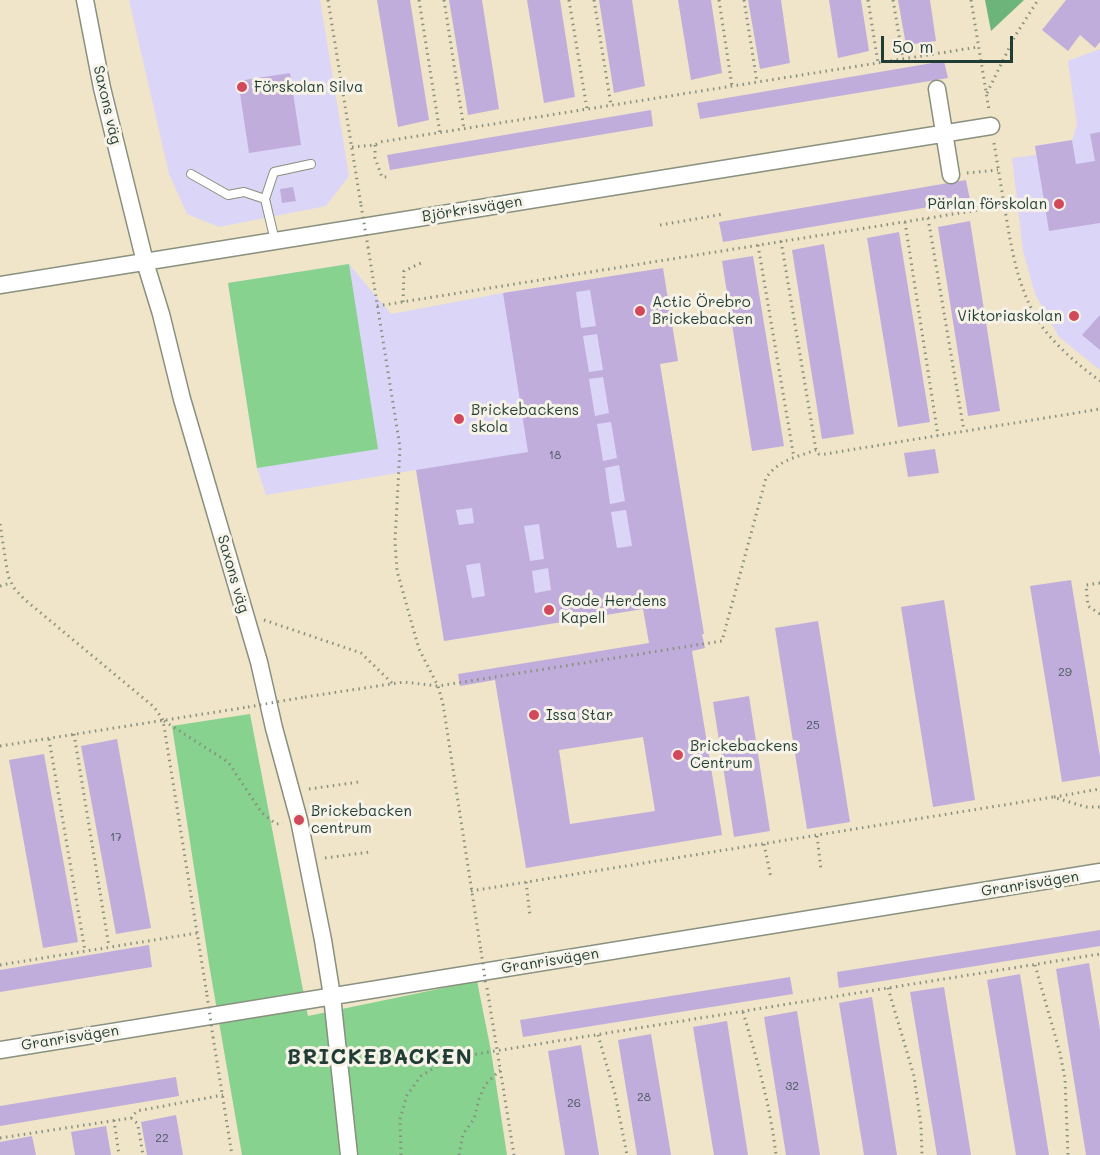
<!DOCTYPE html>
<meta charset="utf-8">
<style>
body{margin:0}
#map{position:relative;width:1100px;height:1155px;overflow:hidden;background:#f0e4c9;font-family:Mali,sans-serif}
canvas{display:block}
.scale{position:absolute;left:881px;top:36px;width:132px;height:27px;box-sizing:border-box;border:3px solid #1f3d34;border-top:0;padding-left:8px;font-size:18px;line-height:21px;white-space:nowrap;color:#1f3d34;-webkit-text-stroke:4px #f7f3e8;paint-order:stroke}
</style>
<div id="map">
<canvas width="1100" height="1155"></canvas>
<div class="scale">50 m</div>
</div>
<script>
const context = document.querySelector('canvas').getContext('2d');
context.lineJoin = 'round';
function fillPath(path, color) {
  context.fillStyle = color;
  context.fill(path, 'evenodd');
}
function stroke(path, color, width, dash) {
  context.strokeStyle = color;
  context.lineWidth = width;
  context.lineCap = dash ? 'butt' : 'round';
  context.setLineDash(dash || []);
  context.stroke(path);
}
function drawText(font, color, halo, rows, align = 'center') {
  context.font = font + ' Mali,sans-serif';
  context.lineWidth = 6;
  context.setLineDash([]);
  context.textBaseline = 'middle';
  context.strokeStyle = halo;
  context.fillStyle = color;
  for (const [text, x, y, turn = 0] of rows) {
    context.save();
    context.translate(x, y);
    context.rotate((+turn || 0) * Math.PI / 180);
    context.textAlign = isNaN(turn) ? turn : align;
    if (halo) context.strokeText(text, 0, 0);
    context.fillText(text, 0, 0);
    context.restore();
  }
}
fillPath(new Path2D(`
 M129 0H320L349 176 326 206 219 227 187 214 169 174Z
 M1100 49V370L1059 337 1035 294 1023 251 1012 158 1036 155 1035 146 1072 140 1077 124 1068 61Z
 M349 264 391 314 503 293 614 276 628 369 660 364 693 567 536 593 541 626 444 641 416 470 266 495 257 468 228 283Z`), '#dbd6f7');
fillPath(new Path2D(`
 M349 264 378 449 257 468 228 283Z
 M250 714 308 1016 477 981 491 1051 507 1155H242L209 964 172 726Z`), '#87d28f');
fillPath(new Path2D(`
 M985 0H1024L991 31Z`), '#6db47a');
fillPath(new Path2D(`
 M377 0H410L429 120 398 127Z
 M449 0H482L499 109 468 115Z
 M527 0H560L575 97 544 103Z
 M599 0H632L645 86 614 93Z
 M678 0H711L722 73 691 80Z
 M748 0H781L790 63 760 69Z
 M829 0H861L869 51 838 58Z
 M898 0H930L936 41 906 45Z
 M1066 0H1100V42L1095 48 1080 35 1068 51 1042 30Z
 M944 61 948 78 700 119 697 103Z
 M290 73 301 145 249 153 238 81Z
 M651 110 653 126 390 170 387 155Z
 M1100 132V223L1049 231 1035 146 1072 140 1076 164 1095 161 1090 134Z
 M966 180 970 200 723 242 719 222Z
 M293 187 296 201 282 203 280 189Z
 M970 221 1000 411 968 416 938 227Z
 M899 232 930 422 898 427 867 238Z
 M824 244 854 434 822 439 792 250Z
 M753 256 784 446 752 451 722 261Z
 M663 268 678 361 660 364 704 634H702L705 648 692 651 722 835 526 868 495 680 460 686 458 674 649 643 643 609 444 641 416 470 528 452 503 293ZM590 290 596 326 581 328 576 292ZM597 334 603 370 589 372 583 336ZM603 377 609 413 595 416 589 379ZM611 422 617 458 603 461 597 424ZM619 465 625 501 610 504 605 468ZM472 508 474 523 459 525 456 510ZM626 510 632 546 617 548 611 512ZM539 524 544 559 530 561 524 526ZM480 563 485 596 472 598 466 565ZM548 568 551 590 535 593 532 571ZM643 737 655 811 570 824 559 750Z
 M1100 315V350L1082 335Z
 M935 449 939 473 908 477 904 453Z
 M1071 580 1100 757V776L1062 782 1030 586Z
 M944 600 975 800 933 807 901 607Z
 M818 621 850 822 807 829 775 628Z
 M749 696 770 831 734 837 713 702Z
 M117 739 151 928 116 934 81 746Z
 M44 754 78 942 43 948 9 760Z
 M1100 930V946L839 988 837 972Z
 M149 945 152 967 0 992V970Z
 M1089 963 1100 1030V1155H1086L1056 969Z
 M1020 974 1049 1155H1016L987 980Z
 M790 977 793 994 523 1037 520 1020Z
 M944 987 971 1155H937L910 992Z
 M872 997 897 1155H864L839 1003Z
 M797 1011 820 1155H786L764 1017Z
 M727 1021 748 1155H714L693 1027Z
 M651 1034 671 1155H637L618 1040Z
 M581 1045 599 1155H565L548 1051Z
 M176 1077 179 1096 0 1126V1106Z
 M176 1115 183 1155H147L141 1122Z
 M106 1126 111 1155H75L71 1132Z
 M32 1136 36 1155H0V1142Z`), '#c1addc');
const service = new Path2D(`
 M191 174 228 195 244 192 265 199 275 241
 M265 199 274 172 311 164`);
const minor = new Path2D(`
 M85 0 102 88 145 262 161 314 182 399 259 662 274 728 299 820 323 940 332 996 349 1155
 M937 89 951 175
 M0 285 991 126
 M0 1050 1100 872`);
stroke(service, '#88907e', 10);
stroke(minor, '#88907e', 19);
stroke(new Path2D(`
 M328 0 361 205
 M419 0 440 133
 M444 0 464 129
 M569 0 587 109
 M594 0 611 105
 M719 0 732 86
 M744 0 757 82
 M868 0 878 63
 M893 0 903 59
 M971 0 989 110
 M987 93 1015 36 1038 0
 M994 143C998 167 1002 192 1006 216 1013 257 1019 293 1043 328 1059 349 1080 366 1100 381
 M375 145V158L382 177H390
 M352 147 375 145 380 142 978 47
 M967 173 998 170
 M928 218 964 431
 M905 222 938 436
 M660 225 724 214
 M781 241 816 450 819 454H825L1100 409
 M758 245 794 458
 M368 247 400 447 395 541 397 571 419 649 438 686 443 704 481 951
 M403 302 404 271 421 263
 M377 306 1004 206
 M0 524 8 576 14 588 24 599 154 707 163 720 207 995
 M1100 583 1086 585 1088 606 1100 614
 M0 586 11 583
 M264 620 361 653 392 683
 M305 697 404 682 438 686 722 641 766 478C778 460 797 457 816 450
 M164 721 228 762 262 813 276 824 283 823
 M74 734 109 947
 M49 739 85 951
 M0 746 248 707
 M309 789 359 782
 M1054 797 1100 789
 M817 836 821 870
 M764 844 771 878
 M325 858 370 852
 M526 882 530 916
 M471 891 1053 797 1086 807H1100
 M0 965 197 933
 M1035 965 1060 1053 1065 1079 1068 1155
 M487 988 514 1155
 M888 988 914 1076 921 1125 922 1155
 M743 1012C757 1060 770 1104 776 1155
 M598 1035 615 1094 627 1155
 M213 1037 232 1155
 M131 1118 137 1123 138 1126 143 1155
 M114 1120 119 1155
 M0 1138 131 1118 137 1111 223 1095
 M401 1155 400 1119 407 1095 421 1076 445 1061 470 1055 1100 954
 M459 1155 463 1134 474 1119 479 1099 485 1085 500 1070`), '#88907e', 3, [1.5, 4.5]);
stroke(service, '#fff', 8);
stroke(minor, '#fff', 16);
stroke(new Path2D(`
 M361 205 368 247
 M248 707 305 697
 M481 951 486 986
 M207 995 213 1037`), '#88907e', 3, [1.5, 4.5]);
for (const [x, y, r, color] of [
 [242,87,6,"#d1495b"],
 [1059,204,6,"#d1495b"],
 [640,311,6,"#d1495b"],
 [1074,316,6,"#d1495b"],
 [459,419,6,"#d1495b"],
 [549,610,6,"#d1495b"],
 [534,715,6,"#d1495b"],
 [678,755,6,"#d1495b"],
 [299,820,6,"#d1495b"]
]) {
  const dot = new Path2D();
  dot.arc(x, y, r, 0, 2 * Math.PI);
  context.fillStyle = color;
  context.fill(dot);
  stroke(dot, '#f7f3e8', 2);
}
drawText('12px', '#48595e', null, [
 ["18",555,455],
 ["29",1065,672],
 ["25",813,725],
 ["17",116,837],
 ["32",792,1086],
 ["28",644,1097],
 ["26",574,1103],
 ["22",162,1138]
]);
drawText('15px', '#1f3d34', '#f7f3e8', [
 ["Förskolan Silva",254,87],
 ["Pärlan förskolan",1047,204,"right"],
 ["Actic Örebro",652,302],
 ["Brickebacken",652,319],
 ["Viktoriaskolan",1062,316,"right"],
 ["Brickebackens",471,410],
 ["skola",471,427],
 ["Gode Herdens",561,601],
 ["Kapell",561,618],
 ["Issa Star",546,715],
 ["Brickebackens",690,746],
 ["Centrum",690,763],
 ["Brickebacken",311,811],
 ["centrum",311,828]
], 'left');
drawText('15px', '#1f3d34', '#f7f3e8', [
 ["Saxons väg",107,105,77],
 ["Björkrisvägen",472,209,-9],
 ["Saxons väg",233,574,74],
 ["Granrisvägen",1030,884,-9],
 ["Granrisvägen",550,961,-9],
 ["Granrisvägen",70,1038,-9]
]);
context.letterSpacing = '1.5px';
drawText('bold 21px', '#1f3d34', '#f7f3e8', [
 ["BRICKEBACKEN",380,1058]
]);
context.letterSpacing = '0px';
</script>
